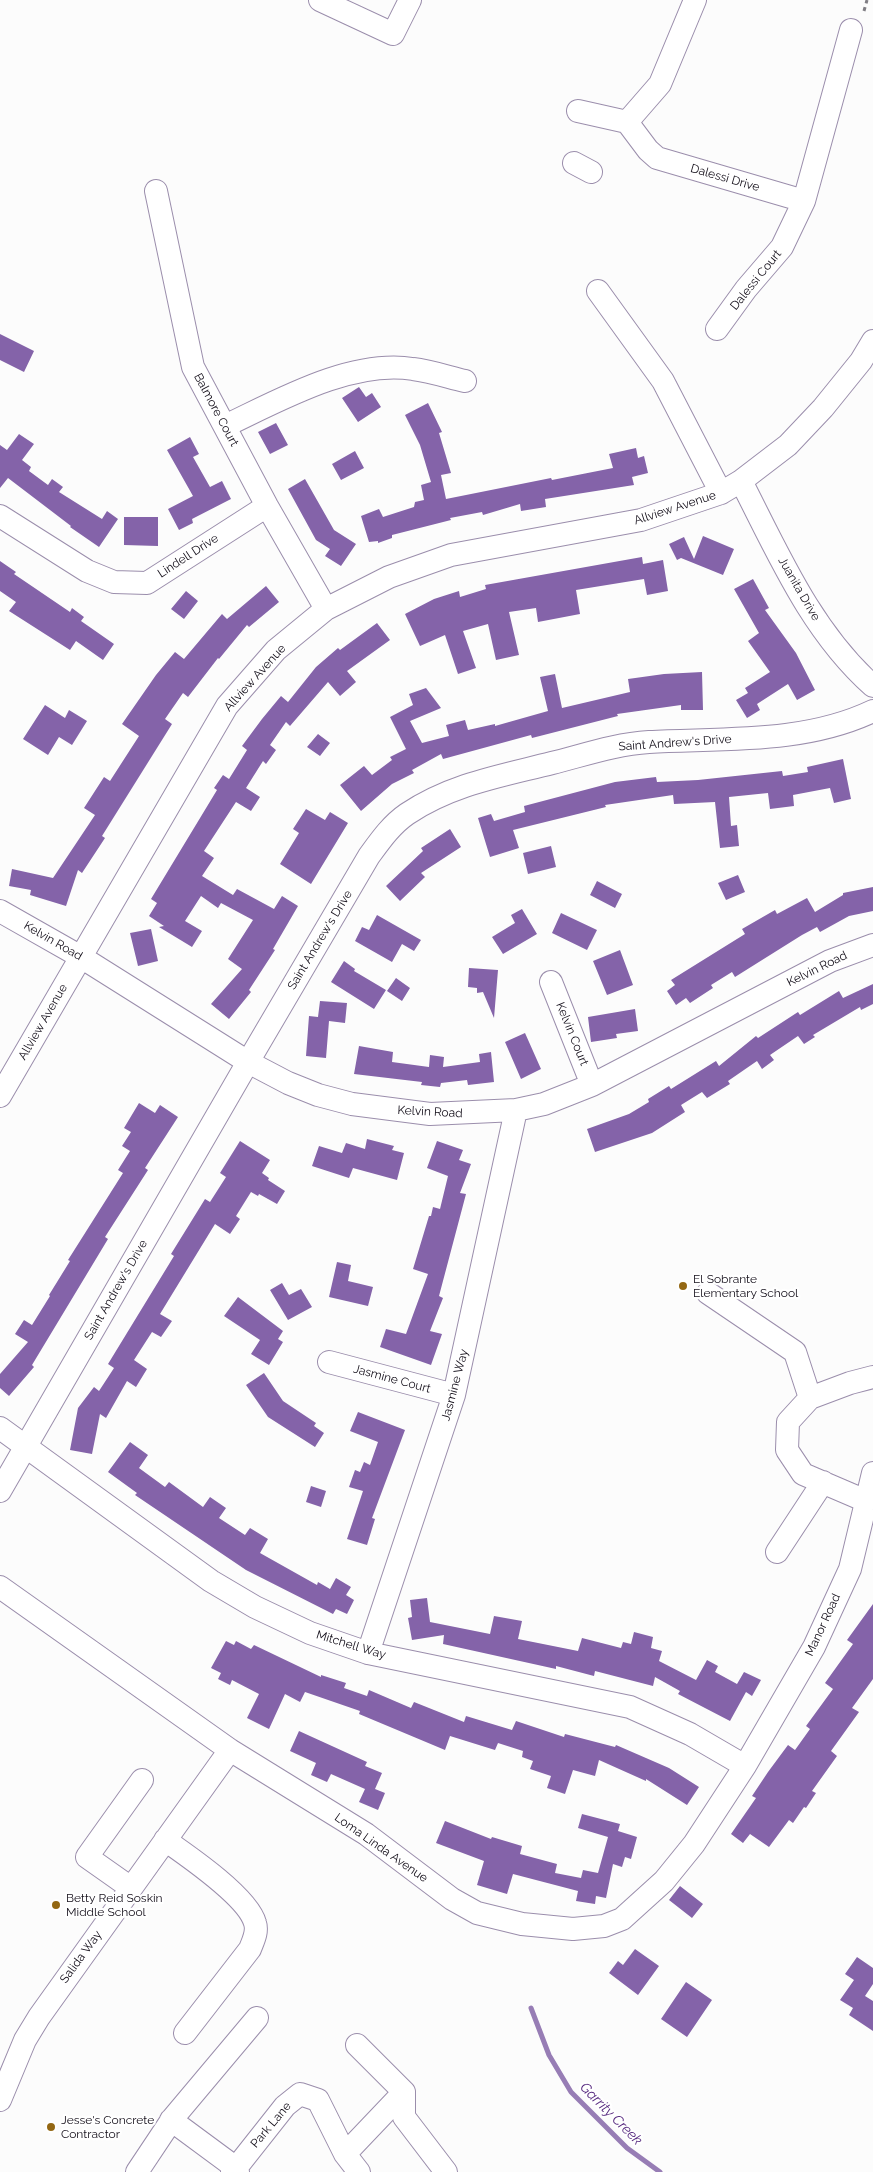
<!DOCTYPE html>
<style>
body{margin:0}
canvas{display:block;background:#fcfcfc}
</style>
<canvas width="873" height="2172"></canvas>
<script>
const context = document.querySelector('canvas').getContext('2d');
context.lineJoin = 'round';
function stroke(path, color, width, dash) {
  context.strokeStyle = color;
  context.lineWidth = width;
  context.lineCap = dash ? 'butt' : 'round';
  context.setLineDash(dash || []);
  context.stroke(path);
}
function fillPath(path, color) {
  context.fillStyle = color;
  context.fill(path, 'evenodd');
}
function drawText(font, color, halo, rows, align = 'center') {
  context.font = font + ' Raleway,sans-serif';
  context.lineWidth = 4.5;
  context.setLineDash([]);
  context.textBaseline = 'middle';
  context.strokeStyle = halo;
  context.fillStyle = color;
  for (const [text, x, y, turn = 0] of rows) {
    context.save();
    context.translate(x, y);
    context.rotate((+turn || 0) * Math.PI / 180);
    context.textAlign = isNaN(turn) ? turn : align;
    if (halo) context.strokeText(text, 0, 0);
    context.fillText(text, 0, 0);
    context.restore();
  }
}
stroke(new Path2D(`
 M531 2008 549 2055 571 2092 627 2148 660 2172`), '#977db5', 5);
fillPath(new Path2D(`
 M0 334 34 351 24 372 0 360Z
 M359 387 366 397 372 393 381 407 358 422 342 398Z
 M428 403 442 432 439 433 451 473 441 475 446 499 551 478 552 480 613 468 609 454 636 448 638 458 644 456 648 473 632 477 634 485 545 499 546 507 521 511 520 504 483 515 482 512 450 518 451 520 392 535V538L378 543V541L369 542 361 516 379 509 383 517 414 507 415 502 424 500 421 485 431 482 420 445 405 415Z
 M276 423 288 445 270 454 258 432Z
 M19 434 34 444 22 460 31 467 29 471 48 485 52 479 63 487 59 492 102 519 107 511 118 519 99 547 70 527 71 526 8 478 0 488V445L7 450Z
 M190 437 199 454 193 457 210 487 222 481 231 499 192 519 193 523 179 530 168 509 193 496 167 450Z
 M355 451 364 468 341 480 332 464Z
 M305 479 334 530 356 544 341 566 325 556 330 549 316 540 288 489Z
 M124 517H158V546L124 545Z
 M703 536 734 549 723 575 681 558 677 560 669 544 684 537 694 559Z
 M642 557 643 564 663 560 668 591 647 595 644 579 576 590 580 614 538 622 536 608 509 612 519 655 496 660 488 624 463 631 476 668 458 674 445 635 420 646 405 614 434 599 459 591 460 597 486 589 485 585Z
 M0 561 16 572 14 574 70 612 72 608 84 617 81 621 114 644 103 660 76 641 70 650 9 611 16 602 0 591Z
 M753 579 769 608 765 610 796 653 815 690 797 700 788 684 757 704 760 710 747 718 736 700 748 693 745 688 770 672 748 641 759 633 734 589Z
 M266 586 279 602 249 627 247 625 219 659 218 658 188 697 183 693 165 719 172 724 102 836 105 838 82 873 78 870 66 906 30 895 31 890 9 886 12 869 53 878 95 815 84 808 104 777 110 781 139 736 122 724 156 675 175 652 184 659 222 614 227 619Z
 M186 591 198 601 184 619 171 609Z
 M377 623 390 640 347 671 356 682 340 696 328 682 290 726 286 722 270 745 276 750 266 764 263 761 246 788 260 797 251 811 236 802 204 851 214 858 202 876 233 895 237 889 274 909 282 896 298 906 273 949 275 950 249 990 251 992 229 1019 211 1004 242 969 228 959 253 920 221 903 218 908 201 896 185 921 202 931 192 947 159 927 164 926 149 916 157 903 151 899 217 790 214 788 223 775 229 779 247 750 242 746 262 719 281 696 288 702 316 667 338 648 340 650Z
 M702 672 703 710H681V705L617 714 618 716 532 738 531 735 443 759 441 754 412 770 414 773 392 784 361 811 340 785 364 766 372 775 392 760 390 757 406 749 390 717 413 705 409 694 426 688 441 708 410 721 422 743 449 736 446 725 465 720 468 730 495 724V726L548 711 540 677 555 674 562 708 630 692 628 679 664 674Z
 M45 705 65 718 69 710 87 721 72 745 59 737 48 755 23 739Z
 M318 734 330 743 320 756 307 747Z
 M843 759 851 799 834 803 830 788 793 795 794 806 770 809 768 793 729 797 731 826 737 825 739 846 720 848 715 802 674 804 673 795 605 805 606 807 513 830 519 848 490 857 478 818 491 814 494 821 525 812 524 806 615 782 656 777 657 782 698 780 782 771 783 776 808 772 807 767Z
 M306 809 325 820 330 812 348 823 311 884 280 864 299 833 293 829Z
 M450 829 461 847 421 873 425 877 400 901 386 886 423 851 421 848Z
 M551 846 556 867 528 874 523 853Z
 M738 875 745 892 726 900 718 883Z
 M597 881 622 894 615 908 590 895Z
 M873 887V911L849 916 820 932 817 927 802 935 735 977 732 972 711 985 713 988 690 1003 686 998 676 1005 667 991 675 985 671 980 745 934 742 929 775 910 777 914 807 898 815 912 843 895V893Z
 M522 909 537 934 503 954 492 937 515 923 511 915Z
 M561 913 597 930 587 950 552 933Z
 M377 915 421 940 414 951 402 944 392 962 355 941 362 927 369 930Z
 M151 929 158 961 138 966 130 933Z
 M620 950 633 985 607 995 593 961Z
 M344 961 355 969 354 971 386 990 374 1009 331 982Z
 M469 968 498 970 494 1018 483 992 477 993V988L468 987Z
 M396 978 410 988 402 1001 387 991Z
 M873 984V1004L861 1010 860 1007 813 1035 815 1037 804 1044 798 1036 770 1055 774 1060 762 1069 757 1061 728 1081 730 1084 707 1098 702 1092 681 1105 685 1112 652 1133 595 1152 587 1129 629 1114 649 1102 648 1099 669 1086 671 1089 716 1061 719 1066 756 1036 758 1038 798 1012 800 1015 839 991 843 998Z
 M320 1001 347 1003 345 1023 329 1021 326 1058 306 1056 309 1016 318 1017Z
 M635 1009 638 1031 616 1034 617 1038 591 1042 588 1017Z
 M525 1033 541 1069 521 1079 505 1042Z
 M359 1046 393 1052 392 1062 429 1067 430 1055 444 1057 443 1067 480 1062 479 1054 491 1052 494 1082 468 1085 467 1080 441 1083 440 1087 421 1085 422 1082 354 1074Z
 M139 1103 155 1113 160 1105 178 1117 145 1168 148 1170 105 1237 108 1239 32 1365 34 1367 9 1396 0 1388V1374L28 1342 15 1334 24 1320 32 1325 50 1296 49 1295 70 1261 68 1260 123 1173 118 1170 130 1151 122 1146 131 1132 124 1128Z
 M367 1139 394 1146 392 1150 404 1153 397 1180 353 1168 349 1178 312 1166 319 1146 342 1153 346 1143 365 1149Z
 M240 1141 270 1160 262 1173 269 1178 268 1180 285 1191 277 1204 259 1194 258 1196 251 1192 236 1216 240 1219 230 1234 215 1224 160 1314 172 1321 161 1337 152 1332 134 1360 147 1369 136 1387 127 1381 106 1418 100 1414 92 1454 70 1450 78 1408 94 1387 99 1391 114 1368 108 1364 174 1256 171 1254 197 1212 205 1199 210 1202 226 1177 220 1173Z
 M437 1141 463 1150 459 1160 471 1164 460 1193 466 1194 439 1296 443 1298 430 1331 442 1334 431 1365 380 1347 386 1329 406 1334 428 1274 413 1269 429 1216H431L433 1207 440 1209 448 1176 427 1168Z
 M337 1262 351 1265 348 1281 373 1287 368 1306 329 1297Z
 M282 1283 289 1295 301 1289 312 1307 288 1320 270 1290Z
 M238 1297 283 1331 278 1339 283 1342 269 1365 251 1354 260 1340 224 1316Z
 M264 1373 283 1401 316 1423 314 1426 324 1433 315 1447 268 1417 246 1385Z
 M358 1412 405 1430 372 1518 375 1519 367 1545 347 1539 363 1491 349 1487 355 1470 360 1472 364 1462 370 1465 378 1442 350 1431Z
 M130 1442 148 1455 139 1468 165 1487 169 1482 203 1507 210 1497 226 1508 219 1518 245 1535 250 1528 268 1539 260 1553 317 1585 318 1582 330 1589 336 1578 351 1587 346 1595 354 1600 347 1614 336 1609 333 1614 246 1570 135 1495 137 1493 108 1472Z
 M311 1486 326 1491 321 1507 306 1502Z
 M427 1598 430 1622 490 1634 494 1616 522 1621 518 1639 578 1651 582 1638 621 1648 623 1642 631 1644 634 1632 653 1637 651 1648 662 1651 659 1661 696 1680 707 1660 718 1666 715 1672 737 1684 744 1672 761 1680 752 1696 746 1692 730 1721 678 1694 680 1691 655 1677 653 1686 595 1671 594 1676 556 1666V1669L443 1644 444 1635 412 1640 408 1618 412 1617 410 1600Z
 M873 1604V1679L852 1708 859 1712 831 1751 837 1756 812 1791 816 1793 806 1808 804 1807 793 1823 789 1820 769 1847 750 1834 743 1843 731 1834 756 1798 752 1796 768 1772 788 1745 795 1750 810 1729 806 1726 833 1689 825 1683 853 1644 847 1640Z
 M226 1641 234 1645 236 1641 251 1649 254 1645 321 1677V1675L346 1683 344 1688 367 1696 369 1690 411 1708 414 1702 464 1722 466 1716 512 1730 516 1721 564 1737 565 1734 615 1747 616 1745 669 1768 699 1787 687 1805 646 1779V1781L599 1760 595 1776 573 1770 565 1794 547 1788 551 1776 530 1769 533 1761 522 1757 523 1751 498 1743 495 1750 450 1736 445 1750 359 1714 360 1711 305 1692 300 1702 285 1694 269 1729 247 1718 259 1694 232 1680 230 1685 218 1679 221 1673 211 1668Z
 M299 1731 367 1762 365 1766 382 1773 375 1789 385 1793 378 1810 359 1802 365 1789 331 1774 327 1782 311 1775 316 1763 290 1751Z
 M582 1814 620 1824 618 1831 637 1837 631 1859 625 1857 622 1867 613 1864 606 1898 596 1896 595 1904 576 1901 578 1891 513 1874 507 1894 477 1885 484 1861 436 1843 445 1821 491 1839 492 1837 522 1846 520 1854 557 1864 555 1873 581 1878 583 1870 598 1873 608 1837 578 1828Z
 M680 1886 703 1904 692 1918 669 1900Z
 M635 1949 659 1966 638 1995 609 1973 618 1961 623 1965Z
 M857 1957 873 1968V1984L865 1996 873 2001V2031L849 2015 853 2008 840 2000 854 1980 845 1974Z
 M686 1982 712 2000 687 2037 661 2019Z`), '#8463a9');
const minor = new Path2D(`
 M320 0 393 34 410 0
 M695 0 660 84 627 122 648 150 657 158 804 201 851 30
 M578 111 627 122
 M574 163 591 172
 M156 191 193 367 267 506 326 609
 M598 291 663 381 721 493
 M717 329 746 289 782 247 804 201
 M225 426C278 401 351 359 413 369 430 371 448 377 465 381
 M741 481C778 553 811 631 873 686
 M0 516 87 571 114 582 147 583 267 506
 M0 911 81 957 248 1062 288 1083 318 1095 352 1104 430 1114 516 1110 544 1104 592 1085 830 961 873 945
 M551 982 592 1085
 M0 1096 227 706 276 650 326 609 389 577 451 555 641 520 721 493 741 481 788 445 823 408 861 361 873 341
 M708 1293 795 1352 810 1398
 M329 1362 454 1395
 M0 1428 211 1581 255 1607 310 1633 368 1653 630 1707 690 1734 745 1766
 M0 1491 248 1062 369 856C380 841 391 825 407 814 452 784 501 776 552 763 584 755 616 744 649 742 723 738 804 744 873 711
 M866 1501 803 1474 787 1450 788 1422 810 1398 850 1383 873 1377
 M777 1552 823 1482
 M0 1587 230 1750 366 1834 452 1899 477 1913 522 1924 573 1929 604 1926 622 1919 664 1881 694 1844 745 1766 814 1647 850 1569 873 1473
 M368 1653 454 1395 516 1110
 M165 1840C188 1856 248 1897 255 1923 258 1932 253 1941 250 1949L185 2033
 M131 1888 87 1857 142 1780
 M357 2045 404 2092V2117L446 2172
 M0 2100 25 2040 39 2017 230 1750
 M171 2120 236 2168 232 2172
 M345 2154 404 2092
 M137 2172 173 2118 257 2018
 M238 2172 236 2168 285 2106 300 2094 318 2100 345 2154 359 2172`);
stroke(minor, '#9b8eac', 24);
stroke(new Path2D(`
 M864 11 867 0`), '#807e84', 3, [4, 4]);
stroke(minor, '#fff', 22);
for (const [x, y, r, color] of [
 [683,1286,5,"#936713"],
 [56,1905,5,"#936713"],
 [51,2127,5,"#936713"]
]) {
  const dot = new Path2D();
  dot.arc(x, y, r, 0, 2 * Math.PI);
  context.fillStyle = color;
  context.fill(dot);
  stroke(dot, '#fff', 2);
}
drawText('12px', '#130e19', '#fff', [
 ["Dalessi Drive",725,178,16],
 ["Dalessi Court",756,280,-51],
 ["Balmore Court",216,410,62],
 ["Allview Avenue",675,508,-18],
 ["Lindell Drive",188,556,-33],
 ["Juanita Drive",799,589,60],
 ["Allview Avenue",255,678,-48],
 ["Saint Andrew's Drive",675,743,-4],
 ["Saint Andrew's Drive",320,940,-59],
 ["Kelvin Road",53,941,30],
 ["Kelvin Road",817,969,-26],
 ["Allview Avenue",43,1022,-60],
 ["Kelvin Court",572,1034,68],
 ["Kelvin Road",430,1112,3],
 ["Saint Andrew's Drive",116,1290,-60],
 ["Jasmine Court",392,1379,15],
 ["Jasmine Way",455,1385,-75],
 ["Manor Road",823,1625,-65],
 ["Mitchell Way",351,1645,17],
 ["Loma Linda Avenue",381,1848,35],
 ["Salida Way",81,1957,-54],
 ["Park Lane",271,2125,-50]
]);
drawText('12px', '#130e19', '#fff', [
 ["El Sobrante",693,1279],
 ["Elementary School",693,1293],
 ["Betty Reid Soskin",66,1898],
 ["Middle School",66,1912],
 ["Jesse's Concrete",61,2120],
 ["Contractor",61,2134]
], 'left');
drawText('italic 14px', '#56297f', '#fff', [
 ["Garrity Creek",611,2114,45]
]);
</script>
